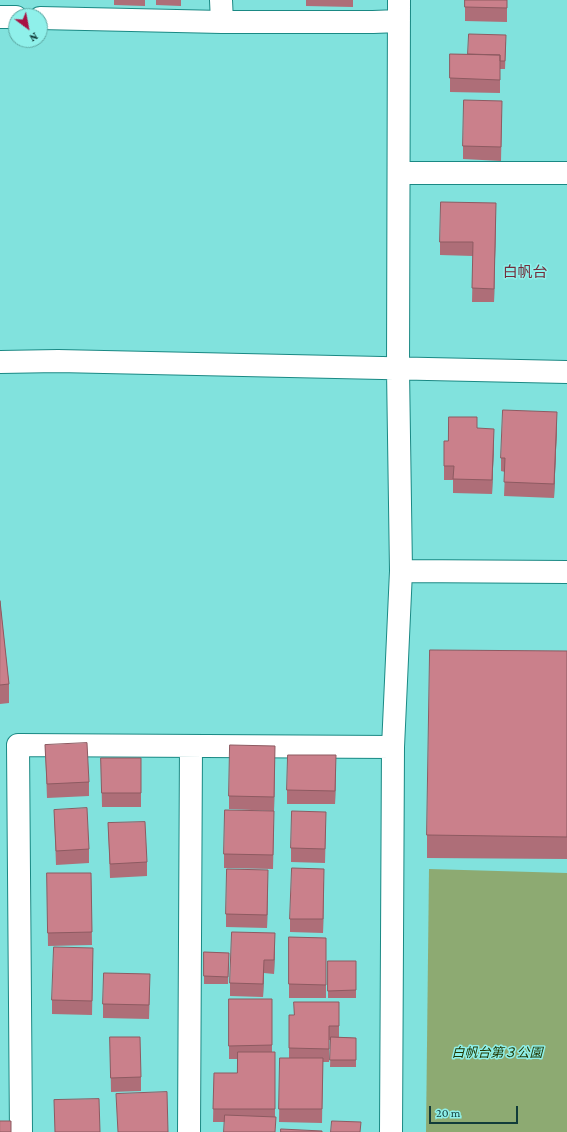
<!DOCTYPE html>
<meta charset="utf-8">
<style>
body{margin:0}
#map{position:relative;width:567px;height:1132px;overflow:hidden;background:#81e2dd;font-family:"Crimson Pro",serif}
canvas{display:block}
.north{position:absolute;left:8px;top:8px;width:40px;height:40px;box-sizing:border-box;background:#8ff0ea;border:1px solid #5da8a3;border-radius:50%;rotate:148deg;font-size:11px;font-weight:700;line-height:16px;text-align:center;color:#113b39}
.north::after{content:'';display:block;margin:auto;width:14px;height:18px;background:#a81243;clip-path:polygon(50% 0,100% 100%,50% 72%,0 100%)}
.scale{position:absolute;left:429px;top:1106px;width:89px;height:18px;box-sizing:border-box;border:2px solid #113b39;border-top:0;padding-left:5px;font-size:12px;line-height:14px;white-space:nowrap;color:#113b39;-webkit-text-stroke:3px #8ff0ea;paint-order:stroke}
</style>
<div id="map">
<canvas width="567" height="1132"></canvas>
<div class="north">N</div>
<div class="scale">20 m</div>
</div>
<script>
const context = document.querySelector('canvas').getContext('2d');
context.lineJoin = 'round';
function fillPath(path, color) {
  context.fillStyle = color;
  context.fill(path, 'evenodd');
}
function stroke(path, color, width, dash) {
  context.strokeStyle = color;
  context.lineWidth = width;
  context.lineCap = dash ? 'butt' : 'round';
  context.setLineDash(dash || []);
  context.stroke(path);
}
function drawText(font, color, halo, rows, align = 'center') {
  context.font = font + ' "Crimson Pro","Noto Sans JP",serif';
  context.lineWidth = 3;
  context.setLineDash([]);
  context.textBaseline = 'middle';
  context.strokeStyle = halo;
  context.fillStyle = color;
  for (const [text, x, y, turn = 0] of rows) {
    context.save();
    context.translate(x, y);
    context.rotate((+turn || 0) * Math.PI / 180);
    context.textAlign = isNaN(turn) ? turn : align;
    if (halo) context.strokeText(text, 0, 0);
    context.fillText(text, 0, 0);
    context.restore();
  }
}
fillPath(new Path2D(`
 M429 869 567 873V1132H426Z`), '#8daa72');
const minor = new Path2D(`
 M221 0 222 22
 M0 17H16
 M40 18 222 22H373L399 21
 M399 173H567
 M0 362 58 361 567 372
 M401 571 567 572
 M21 1132 18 745 393 747
 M189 1132 191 746
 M391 1132 393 747 401 571 398 370 399 0`);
stroke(minor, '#1a8984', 24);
stroke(minor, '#fff', 22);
fillPath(new Path2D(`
 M114 0H145V6L114 5Z
 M156 0H181V6L156 5Z
 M306 0H353V7L306 6Z
 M465 0H507V22L465 21Z
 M506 42 505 69H500V93L450 92V54H468Z
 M502 114 501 161 463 159V146Z
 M496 216 494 302H472L473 256 440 255V242Z
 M557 426 554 498 504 496 505 472 501 471V458Z
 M477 428 494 443 492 494 453 493V480H444V441H448Z
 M0 601 9 684V703L0 704Z
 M567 651V859L427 858V835Z
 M45 745 89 782V796L47 798Z
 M101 758H141V807H102Z
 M275 760 274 811 229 809V796Z
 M336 769 335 804H287V790Z
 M54 810 89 849V863L56 865Z
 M108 823 147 862V876L110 878Z
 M274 825 273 869 224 868V854Z
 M326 825 325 863 291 862V848Z
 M47 873H91L92 945 48 946Z
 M324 882 323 933 290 932V919Z
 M268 884 267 928 226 927V914Z
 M289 937 326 938V998H289Z
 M275 947 274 974 264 973 263 997 230 996V983Z
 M204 952 229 953 228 984H204Z
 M93 961 92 1015 52 1014V1000Z
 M328 961H356V998H328Z
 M150 988 149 1019 103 1018V1004Z
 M229 999H272V1052H275V1117L225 1122H213L214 1073H237V1059H229Z
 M339 1002V1037L356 1038V1067H330L331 1040H329V1062H323L322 1123 279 1122 280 1058H289V1015H294Z
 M110 1037 141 1077V1091L111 1092Z`), '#ae6e78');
fillPath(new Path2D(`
 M496 203V216L494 302V289Z
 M557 412V426L554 498V484Z
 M494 429V443L492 494V480Z
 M275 746V760L274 811V797Z
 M336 755V769L335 804V791Z
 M324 869V882L323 933V919Z
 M268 870V884L267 928V915Z
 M275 933V947L274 974V960Z
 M264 960V973L263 997V984Z`), '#8d5a61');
const building = new Path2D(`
 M465 0H507V8L465 7Z
 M469 34 506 35 505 61H500V55L468 54Z
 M450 54 500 55V80L450 78Z
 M464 100 502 101 501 147 463 146Z
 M441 202 496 203 494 289 472 288 473 242H440Z
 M503 410 557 412 554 484 504 482 505 458H501Z
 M449 417H477V428L494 429 492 480 453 479 454 466H444V441H448Z
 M0 601 9 684 0 685Z
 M430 650 567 651V837L427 835Z
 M87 743 89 782 47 784 45 745Z
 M230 745 275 746 274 797 229 796Z
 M288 755H336L335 791 287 790Z
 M101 758H141V793H102Z
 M87 808 89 849 56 851 54 810Z
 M225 810 274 811 273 855 224 854Z
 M292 811 326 812 325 849 291 848Z
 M145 822 147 862 110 864 108 823Z
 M292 868 324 869 323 919H290Z
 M227 869 268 870 267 915 226 914Z
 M47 873H91L92 932 48 933Z
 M232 932 275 933 274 960H264L263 984 230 983Z
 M289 937 326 938V985L289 984Z
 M54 947 93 948 92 1001 52 1000Z
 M204 952 229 953 228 977 204 976Z
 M328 961H356V990L328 991Z
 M104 973 150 974 149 1005 103 1004Z
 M229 999H272V1045L229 1046Z
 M294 1002H339V1026H329V1049L289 1048V1015H294Z
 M110 1037H140L141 1077 111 1078Z
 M331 1037 356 1038V1060H330Z
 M238 1052H275V1109H213L214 1073H237Z
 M280 1058H323L322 1109H279Z
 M167 1092 168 1132H118L116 1094Z
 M99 1099 100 1132H55L54 1100Z
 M225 1115 276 1117 275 1132H224Z
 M0 1121H11V1132H0Z
 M332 1121 361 1122 360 1132H331Z
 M281 1129 322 1131V1132H281Z`);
fillPath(building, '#ca808b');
stroke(building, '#8d5a61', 1);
drawText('italic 13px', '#213803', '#8ff0ea', [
 ["白帆台第３公園",497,1053]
]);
drawText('15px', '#732d3b', '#8ff0ea', [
 ["白帆台",525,272]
]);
</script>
